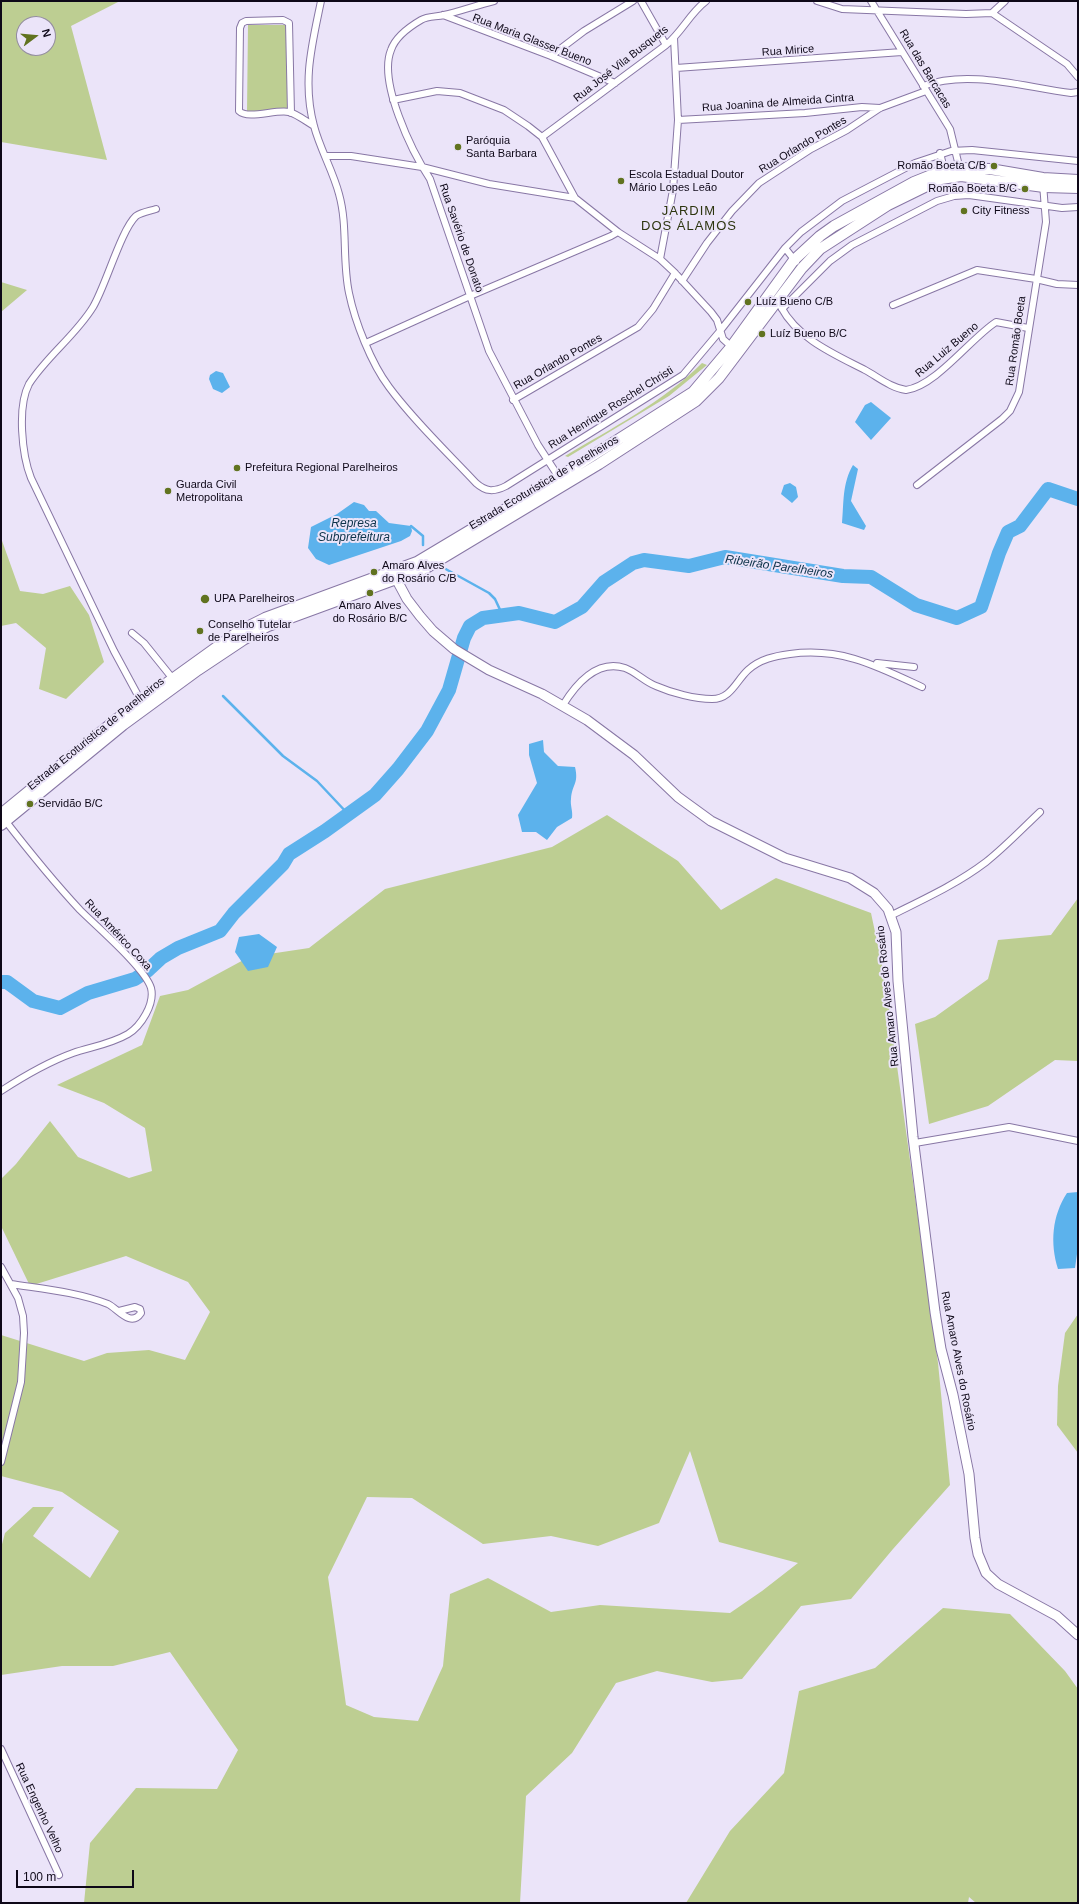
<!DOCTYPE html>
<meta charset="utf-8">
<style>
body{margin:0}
#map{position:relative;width:1079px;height:1904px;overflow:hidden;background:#ebe4f9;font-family:Helvetica,sans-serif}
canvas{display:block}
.frame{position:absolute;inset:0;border:2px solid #0e0818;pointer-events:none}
.north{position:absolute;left:16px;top:16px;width:40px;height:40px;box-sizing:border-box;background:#ebe4f9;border:1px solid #938c9f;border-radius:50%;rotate:74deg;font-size:11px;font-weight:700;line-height:16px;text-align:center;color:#0e0818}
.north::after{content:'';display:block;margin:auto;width:14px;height:18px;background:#617320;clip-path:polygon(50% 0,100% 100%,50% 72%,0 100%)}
.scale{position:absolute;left:16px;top:1870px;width:118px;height:18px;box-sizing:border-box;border:2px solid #0e0818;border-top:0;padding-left:5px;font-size:12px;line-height:14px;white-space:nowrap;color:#0e0818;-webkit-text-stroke:3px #ebe4f9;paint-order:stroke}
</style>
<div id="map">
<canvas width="1079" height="1904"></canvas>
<div class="frame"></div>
<div class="north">N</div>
<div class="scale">100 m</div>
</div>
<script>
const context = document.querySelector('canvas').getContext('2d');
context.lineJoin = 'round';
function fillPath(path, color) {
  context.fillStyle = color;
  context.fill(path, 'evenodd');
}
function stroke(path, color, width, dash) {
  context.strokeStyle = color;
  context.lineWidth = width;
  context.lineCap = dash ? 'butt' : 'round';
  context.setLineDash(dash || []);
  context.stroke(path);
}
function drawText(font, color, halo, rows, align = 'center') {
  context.font = font + ' Helvetica,sans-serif';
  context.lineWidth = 4;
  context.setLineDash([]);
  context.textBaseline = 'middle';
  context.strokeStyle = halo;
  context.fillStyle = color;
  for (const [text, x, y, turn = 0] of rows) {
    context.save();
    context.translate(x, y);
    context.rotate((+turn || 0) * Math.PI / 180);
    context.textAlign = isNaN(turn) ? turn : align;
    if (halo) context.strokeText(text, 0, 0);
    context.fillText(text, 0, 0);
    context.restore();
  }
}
fillPath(new Path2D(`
 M1 1H120L71 26 107 160 1 142ZM24 24H48V48H24Z
 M248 25H288V109L247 112Z
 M1 282 27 290 1 312Z
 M702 363 707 365 669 396 568 457 565 456C612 428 663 402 702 363Z
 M1 538 20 591 43 594 70 586 89 615 104 662 66 699 39 689 46 648 16 623 1 626Z
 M607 815 678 861 721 910 776 878 871 913 885 979 938 1363 950 1485 893 1549 851 1599 801 1606 742 1679 712 1682 657 1671 616 1683 572 1753 526 1796 520 1903H84L90 1843 136 1788 217 1789 238 1750 170 1652 113 1666H62L1 1675V1548L5 1533 33 1507H54L33 1536 90 1578 119 1531 62 1492 1 1476V1335L84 1361 107 1353 149 1350 185 1360 210 1312 188 1282 126 1256 30 1286 1 1226V1179L16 1164 50 1121 78 1157 129 1178 152 1171 145 1128 104 1103 57 1085 142 1045 160 996 188 990 249 957 309 948 385 889 552 847ZM690 1451 719 1542 798 1563 762 1591 730 1613 600 1605 551 1612 488 1578 450 1594 443 1666 418 1721 374 1717 346 1705 328 1577 367 1497 412 1498 483 1544 551 1536 598 1546 659 1523Z
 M1078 898V1061L1055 1060 988 1106 929 1124 915 1024 935 1017 988 979 998 940 1051 935Z
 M1078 1314V1453L1057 1425 1058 1386 1065 1333Z
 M943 1608 1010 1614 1065 1671 1078 1689V1903H976L969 1897 968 1903H686L730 1831 784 1773 799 1691 875 1668Z`), '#bdce92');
fillPath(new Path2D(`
 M216 371 223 373 230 387 222 393 213 389 209 379 210 375Z
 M871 402 891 418 871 440 855 422 865 405Z
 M853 465 858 469 851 501 866 526 864 530 842 523C844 502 842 484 853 465Z
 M790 483 796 487 798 497 792 503 781 494 784 485Z
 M354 502 364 505 369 511H376L389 523 411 526 412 531 410 536 401 541 329 565 316 559 308 548 311 527 337 514Z
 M543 740 544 752 558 766 575 767C579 784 572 784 571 799 570 805 573 811 572 818L557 827 547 840 536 832H522L518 815 537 783 529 755V744Z
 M259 934 277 947 268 967 248 971 235 952 239 937Z
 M1078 1192V1247L1075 1268 1058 1269C1050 1243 1052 1216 1067 1193Z`), '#5cb2ec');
stroke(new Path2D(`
 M411 526 423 536V545
 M442 567 489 593 495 599 502 614
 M223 696 283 756 317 781 349 815`), '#5cb2ec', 2.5);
stroke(new Path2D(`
 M1 982H7L33 1001 60 1008 88 993 135 979 147 971 161 958 178 948 220 931 234 913 283 864 289 854 325 831 375 795 398 769 427 731 449 690 464 638 470 626 483 618 519 613 555 622 582 607 604 582 633 563 644 560 689 566 725 557 843 576 871 577 916 605 957 618 981 607 999 553 1008 532 1020 526 1048 489 1078 499`), '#5cb2ec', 14);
const street = new Path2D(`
 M321 1C312 45 302 81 314 126 320 149 333 171 339 194 348 226 342 260 349 293 355 322 371 363 389 387 414 421 447 452 476 483 486 492 494 492 506 486L683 375 720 331 785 248 801 232 842 201 915 163 951 151 972 150 1078 161
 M494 1C477 5 461 11 444 15 436 17 428 16 421 20 409 27 395 38 391 50 378 82 412 152 430 179L489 351 538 445 560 479
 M641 1 666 45
 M817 1 842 9 966 14 992 13 1005 1
 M871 1 950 129 960 170
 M992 13 1067 64 1078 77
 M443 15 551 56 615 83
 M551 56 584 31 633 1
 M676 68 902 52
 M923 86C969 69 1023 87 1071 93L1078 92
 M393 100 437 91 460 93 504 110 528 126 542 137 575 198 618 232 660 259 675 273 711 312 717 320 723 339 733 348
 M291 113 289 23 283 20 246 21 242 23 240 28 239 111C248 120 276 109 289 112 297 114 307 122 314 126
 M678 120 805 113 862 107 880 108
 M542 137 666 45C682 32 690 13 706 1
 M940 153 945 173
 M325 156H351L422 167 489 184 575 198
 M785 248 796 262
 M660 259 673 190 678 120 674 38
 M682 281 707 243 732 211 759 183 811 149 847 130 880 108 926 91
 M893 305 977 270 1036 279 1057 284 1078 285
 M781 307C798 339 834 354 865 370 878 377 891 388 906 390 936 386 971 338 996 322L1028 328
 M782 309 830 261 852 245 937 201 954 196 969 195 1062 208 1078 207
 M366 343 470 296 611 236 618 232
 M513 400 638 327 653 309 675 273
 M917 485 1002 419 1010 411 1019 392 1046 222 1043 184
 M132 633 144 643 173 679
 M877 663 914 667
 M141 701 114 651 31 478C22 455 17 407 29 384 47 356 76 335 93 307 106 285 121 230 136 216 142 212 150 211 156 209
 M563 705C576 684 597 659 625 668 636 672 645 682 656 686 672 693 695 699 712 699 731 699 736 681 748 670 760 659 775 656 790 654 841 647 877 666 922 687
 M892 915C924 899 957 884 986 862 1005 847 1022 829 1040 812
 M1 1091C24 1076 48 1062 73 1053 91 1047 111 1044 128 1034 141 1026 155 1004 151 988 145 968 96 926 80 910 53 881 28 850 4 819
 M915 1143 1009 1127 1078 1141
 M1 1267 18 1298 23 1316 24 1333 21 1382 1 1462
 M11 1284C43 1289 77 1292 108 1304 118 1309 131 1328 141 1313L140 1309 135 1307 119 1311
 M1 1749 59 1875`);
const secondary = new Path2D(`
 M393 573 407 599 420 616 433 631 454 649 489 670 542 694 587 720 634 755 678 797 711 821 785 858 850 878 874 893 888 909 896 932 898 981 913 1137 935 1312 941 1349 953 1395 969 1474 975 1538 978 1554 986 1573 998 1584 1057 1616 1078 1635`);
const primary = new Path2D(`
 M1 814 118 718 239 631 265 618 417 562 559 477 693 392 731 347 794 260 820 236 834 226 914 182 944 170 959 168 990 169 1043 178 1078 180
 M1 825 123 725 198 670 243 640 268 626 426 568 599 464 696 401 719 378 802 268 820 249 888 205 941 179 961 176 1044 187 1078 188`);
stroke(street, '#8877a5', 8);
stroke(secondary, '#8877a5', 11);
stroke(primary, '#8877a5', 12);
stroke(street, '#fff', 6);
stroke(secondary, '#fff', 9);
stroke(primary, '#fff', 10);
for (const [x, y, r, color] of [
 [458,147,4,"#617320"],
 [994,166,4,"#617320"],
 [621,181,4,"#617320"],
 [1025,189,4,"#617320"],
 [964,211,4,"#617320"],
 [748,302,4,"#617320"],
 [762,334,4,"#617320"],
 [237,468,4,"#617320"],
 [168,491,4,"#617320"],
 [374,572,4,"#617320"],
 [370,593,4,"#617320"],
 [205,599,5,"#617320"],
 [200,631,4,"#617320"],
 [30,804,4,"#617320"]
]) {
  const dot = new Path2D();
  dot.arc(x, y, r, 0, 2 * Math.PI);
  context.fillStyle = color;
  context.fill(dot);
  stroke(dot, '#ebe4f9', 1.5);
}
drawText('11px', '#0e0818', '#ebe4f9', [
 ["Rua Maria Glasser Bueno",532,40,21],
 ["Rua Mirice",788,51,-4],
 ["Rua José Vila Busquets",621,64,-38],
 ["Rua das Barcacas",925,69,59],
 ["Rua Joanina de Almeida Cintra",778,103,-4],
 ["Rua Orlando Pontes",803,145,-31],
 ["Rua Savério de Donato",461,238,71],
 ["Rua Romão Boeta",1016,341,-82],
 ["Rua Luiz Bueno",947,350,-40],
 ["Rua Orlando Pontes",558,362,-30],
 ["Rua Henrique Roschel Christi",611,408,-32],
 ["Estrada Ecoturistica de Parelheiros",544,483,-31],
 ["Estrada Ecoturistica de Parelheiros",96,734,-39],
 ["Rua Américo Coxa",118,935,47],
 ["Rua Amaro Alves do Rosário",888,996,-96],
 ["Rua Amaro Alves do Rosário",958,1361,79],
 ["Rua Engenho Velho",39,1808,65]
]);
drawText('11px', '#0e0818', '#ebe4f9', [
 ["Paróquia",466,141],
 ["Santa Barbara",466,154],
 ["Romão Boeta C/B",986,166,"right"],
 ["Escola Estadual Doutor",629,175],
 ["Mário Lopes Leão",629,188],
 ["Romão Boeta B/C",1017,189,"right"],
 ["City Fitness",972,211],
 ["Luíz Bueno C/B",756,302],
 ["Luíz Bueno B/C",770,334],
 ["Prefeitura Regional Parelheiros",245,468],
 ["Guarda Civil",176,485],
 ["Metropolitana",176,498],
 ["Amaro Alves",382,566],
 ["do Rosário C/B",382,579],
 ["UPA Parelheiros",214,599],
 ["Amaro Alves",370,606,"center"],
 ["do Rosário B/C",370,619,"center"],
 ["Conselho Tutelar",208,625],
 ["de Parelheiros",208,638],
 ["Servidão B/C",38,804]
], 'left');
drawText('italic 12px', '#0c3249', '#ebe4f9', [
 ["Represa",354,524],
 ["Subprefeitura",354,538],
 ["Ribeirão Parelheiros",779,567,8]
]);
context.letterSpacing = '1px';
drawText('13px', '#2d350f', '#ebe4f9', [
 ["JARDIM",689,211],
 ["DOS ÁLAMOS",689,226]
]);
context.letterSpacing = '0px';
</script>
